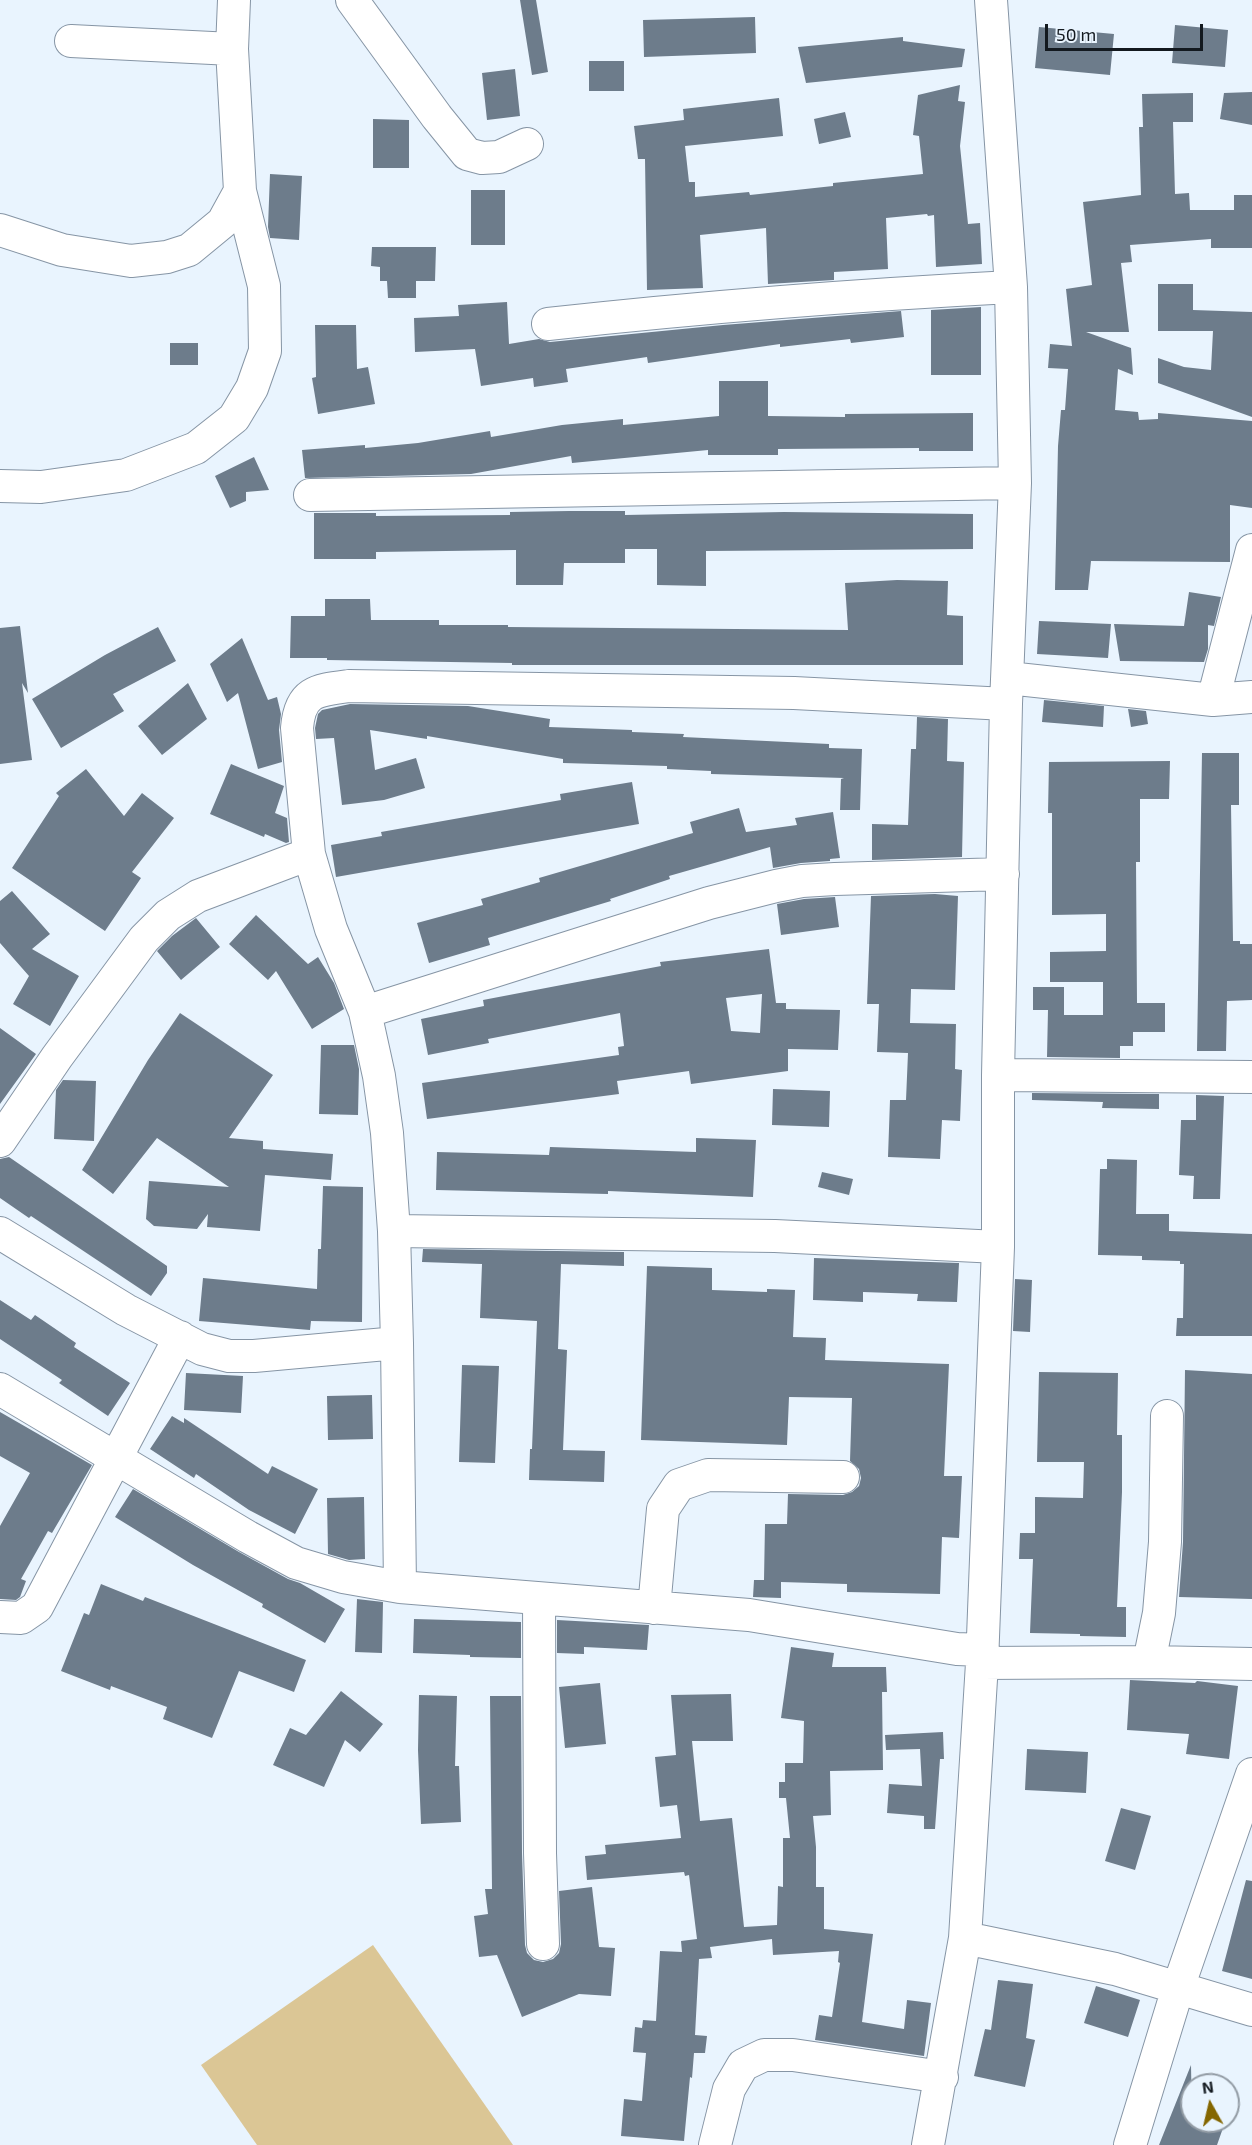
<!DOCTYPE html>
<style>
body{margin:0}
#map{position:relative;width:1252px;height:2145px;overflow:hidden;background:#e9f4fe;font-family:"Exo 2",sans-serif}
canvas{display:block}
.north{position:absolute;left:1180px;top:2073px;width:60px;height:60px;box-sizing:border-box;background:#e9f4fe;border:2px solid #939ca5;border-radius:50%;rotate:352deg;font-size:16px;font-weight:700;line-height:24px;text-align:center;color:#13191f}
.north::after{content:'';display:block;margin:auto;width:21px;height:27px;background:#846600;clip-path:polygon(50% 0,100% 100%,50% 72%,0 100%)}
.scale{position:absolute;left:1045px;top:24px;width:158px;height:27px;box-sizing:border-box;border:3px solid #13191f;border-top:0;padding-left:8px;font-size:18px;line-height:21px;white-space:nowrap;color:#13191f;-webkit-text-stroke:4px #e9f4fe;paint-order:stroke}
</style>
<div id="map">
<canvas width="1252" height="2145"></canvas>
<div class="north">N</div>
<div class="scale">50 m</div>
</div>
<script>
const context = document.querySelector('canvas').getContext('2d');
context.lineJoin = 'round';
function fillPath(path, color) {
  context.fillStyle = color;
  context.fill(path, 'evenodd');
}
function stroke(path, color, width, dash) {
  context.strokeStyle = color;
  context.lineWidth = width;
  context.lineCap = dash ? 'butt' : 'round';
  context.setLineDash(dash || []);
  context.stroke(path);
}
fillPath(new Path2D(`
 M373 1945 513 2145H257L201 2065Z`), '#dbc695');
fillPath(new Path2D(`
 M520 0H536L548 72 532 75Z
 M755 17 756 53 644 57 643 20Z
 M1175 25 1228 30 1225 67 1172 63Z
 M1039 27 1114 34 1110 75 1035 68Z
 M903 37V41L965 49 962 67 806 83 798 47Z
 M589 61H624V91H589Z
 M515 69 520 116 487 120 482 73Z
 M960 85 958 101 965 102 960 146 968 224 980 223 982 264 936 267 934 215 928 216 927 214 886 218 888 269 834 272V280L768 284 766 228 700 235 703 288 647 290 645 159H638L634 126 684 120 683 109 779 98 783 136 685 146 689 182H695V197L749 192 750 195 833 186V183L923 174 919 136 913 135 918 95Z
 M1252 92V125L1220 119 1224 93Z
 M1193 93V122H1173L1175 194 1189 193 1190 210H1234V195H1252V248H1211V239L1130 245 1132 262 1121 263 1129 332H1086L1131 348 1133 375 1118 369 1115 410 1138 412 1139 420 1158 419V413L1252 421V508L1230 505V562L1091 561 1088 590H1055L1058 446 1061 410H1065L1068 369 1048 368 1050 344 1072 346 1066 289 1092 285 1083 202 1141 195 1139 127H1143L1142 94Z
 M845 112 851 137 819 144 814 119Z
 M373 119 409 120V168H373Z
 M270 174 302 176 299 240 270 238 268 227Z
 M471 190H505V245H471Z
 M372 247H436L435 281H416V298H388L387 281H380V267L371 266Z
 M1158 284H1193V310L1252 312V417L1158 383V358L1184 367 1211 370 1213 331H1158Z
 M507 302 509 344 539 339 550 342 723 325 901 311 904 337 851 343 850 339 780 347V344L648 363 647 357 566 369 568 382 534 387 533 378 481 386 475 349 415 352 414 318 459 316 458 305Z
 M981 307V375H931V310Z
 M315 325H356L357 369 368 367 375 404 318 414 312 378 316 377Z
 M170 343H198V365H170Z
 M719 381H768V416L845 417V414L973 413V451H919V448L778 449V455H708V450L572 463 571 456 471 474 305 478 302 450 365 445V448L418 443 490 431 491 437 562 425 623 419V425L719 416Z
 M254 457 269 490 246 492V501L230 508 215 476Z
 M569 511H625V515L784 512 973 514V549L706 551V586L657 585V549H625V563H564L563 585H516V550L376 552V559H314V513H376V516L510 515V512Z
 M897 580 948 581 947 615 963 616V665H512V663L327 660V658H290L291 616H325V599H370L371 620H439V625H508V627L848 630 845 583Z
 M1189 592 1221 597 1214 626 1208 625V649L1204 662 1120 661 1114 624 1184 626Z
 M1039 621 1111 624 1108 658 1037 654Z
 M20 626 28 693 22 683 32 760 0 764V628Z
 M158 627 176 661 113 694 124 711 61 748 32 699 105 655Z
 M242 638 268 700 277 697 281 714 279 730 282 762 258 769 238 693 227 702 210 664Z
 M188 683 207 719 162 755 138 726Z
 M1044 700 1104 706 1103 727 1042 722Z
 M350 704 468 706 550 719 549 727 632 730V732L684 734 683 737 829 744V748L862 749 860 810H840L841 779 844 778 711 774V771L667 769V766L563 763V759L427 736V739L370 730 375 770 416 758 425 788 384 800 342 805 334 738 316 739 315 728 318 714 322 710Z
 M1128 709 1146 711 1148 724 1131 727Z
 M917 717 948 719 947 761 964 762 962 857 872 860V824L908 825 911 749H916Z
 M1202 753H1239V805H1231L1233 941H1240V944H1252V1000L1227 1001 1226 1051H1197Z
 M1170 761 1169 799H1140V862H1136L1137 1003H1165V1032H1133V1046H1120V1058L1047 1057 1048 1010H1033V987H1064V1015H1103V982H1050V952L1106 951V914L1052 915V813H1048L1049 762Z
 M231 764 284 786 275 813 287 818 289 842 286 843 265 834 264 837 210 814Z
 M86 769 124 816 142 793 174 818 132 872 141 878 105 931 12 868 59 796 56 793Z
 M632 782 639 824 336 877 331 845 382 836 381 832 561 800 560 794Z
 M739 808 746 832 797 825 795 818 833 812 840 858 830 859V861L801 863 773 868 770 847 669 876 670 879 610 899 611 901 488 938 490 945 429 963 417 923 483 905 481 899 540 882 539 878 693 833 690 822Z
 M12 891 50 934 32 949 79 976 50 1026 13 1004 29 976 0 943V901Z
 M935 894 958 896 955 990 911 989 910 1023 956 1024 955 1069 962 1070 960 1121 942 1120 940 1159 888 1157 890 1100H906L908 1053 877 1052 879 1004H867L871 896Z
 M835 897 839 927 781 935 777 904 804 899Z
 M256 915 308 964 318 957 334 983 344 1009 312 1029 276 971 268 980 229 944Z
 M196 918 220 947 181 980 157 951 172 936Z
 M769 949 776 1003H786V1009L840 1010 838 1050 788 1049V1071L691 1084 689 1071 617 1081 619 1094 427 1119 422 1083 619 1055 618 1047 624 1046 620 1013 488 1039 489 1043 428 1055 421 1019 484 1006 483 1000 661 966 660 962ZM762 994 760 1033 731 1031 726 998Z
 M180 1013 273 1075 229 1138 263 1141V1149L333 1154 331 1180 265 1175 260 1231 207 1227 208 1214 197 1229 154 1226 146 1219 149 1181 229 1187 157 1138 113 1194 82 1170 148 1060Z
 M0 1028 36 1054 0 1104Z
 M321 1045H354L359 1069 358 1115 319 1114Z
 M63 1080 96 1081 94 1141 54 1139 56 1090Z
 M773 1089 830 1091 829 1127 772 1125Z
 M1032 1093 1159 1094V1109L1102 1108 1103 1102 1032 1100Z
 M1196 1095 1224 1096 1220 1199H1193L1194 1176 1179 1175 1181 1120H1196Z
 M696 1138 756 1140 753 1197 608 1191V1194L436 1190 437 1152 549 1155 550 1147 696 1152Z
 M9 1157 167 1266V1273L151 1296 31 1216 29 1218 0 1198V1159Z
 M1107 1159 1137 1160 1136 1214H1169V1231L1252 1234V1336H1176L1177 1318H1183L1184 1264H1180V1261L1142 1260V1256L1098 1255 1100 1169H1107Z
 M822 1172 853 1179 849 1195 818 1187Z
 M323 1186 363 1187 362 1322 311 1321 310 1330 199 1321 203 1278 317 1289 318 1249H321Z
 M423 1249 624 1252V1266L561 1264 558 1349 567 1350 563 1450 605 1451 604 1482 529 1480 530 1449H532L537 1321 480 1318 482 1264 422 1262Z
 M814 1258 959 1263 957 1302 917 1301 918 1294 863 1292V1302L813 1300Z
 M647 1266 712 1268V1290L767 1292V1289L795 1290 793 1337 826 1338 825 1360 949 1364 944 1476H962L961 1496 959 1538 942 1537 940 1594 847 1592V1584L781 1582V1598L753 1597 754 1580H764L765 1524H787L788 1494 843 1495 852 1492 859 1486 861 1478 859 1469 850 1461 852 1398 789 1397 787 1445 641 1440Z
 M1015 1279 1032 1280 1030 1332 1013 1331Z
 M0 1300 31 1320 35 1315 76 1343 74 1347 130 1383 108 1416 59 1383 62 1380 0 1339Z
 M462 1365 499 1366 495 1463 459 1462Z
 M1185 1370 1252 1374V1599L1179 1597 1183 1542Z
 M1039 1372 1118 1373 1117 1435H1122V1492L1117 1607H1126V1637L1080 1636V1634L1030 1633 1033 1559H1019L1020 1533H1035V1497L1083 1498 1084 1462H1037Z
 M186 1373 243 1376 241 1413 184 1410Z
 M372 1395 373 1439 328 1440 327 1396Z
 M0 1412 92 1465 52 1533 48 1531 21 1579 26 1581 20 1597 16 1600 0 1599V1526L30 1473 0 1456Z
 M172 1416 184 1423V1418L268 1474 272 1466 318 1489 295 1534 249 1510 196 1474 194 1478 150 1449Z
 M133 1489 239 1552 288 1579 300 1583 345 1609 325 1643 262 1607 263 1604 193 1565 115 1517Z
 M364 1497 365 1559 349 1560 328 1554 327 1498Z
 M101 1584 143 1601 145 1597 306 1660 294 1692 239 1671 212 1738 163 1719 167 1707 111 1686 110 1690 61 1671 84 1613 89 1615Z
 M357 1599 383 1602 382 1653 355 1652Z
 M414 1619 521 1622V1658L470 1657V1655L413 1653Z
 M557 1620 649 1625 647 1650 584 1647V1654L557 1653Z
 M791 1647 834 1653 832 1667H886L887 1692H882L883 1770 830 1771 831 1815 813 1816 816 1847V1887H824V1929L873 1934 862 2022 904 2029 907 2000 931 2003 924 2056 815 2040 819 2015 832 2017 840 1963 838 1962 839 1951 773 1955 772 1939 710 1947 712 1958 699 1959 695 2035 707 2036 705 2053H694L692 2078 690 2077 684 2141 621 2136 624 2099 642 2101 646 2053 633 2052 635 2027 642 2028 643 2020 656 2021 660 1951 682 1952 681 1941 697 1939 689 1875 685 1876 684 1872 587 1880 585 1856 606 1854 605 1845 681 1838 677 1805 660 1807 655 1757 676 1755 671 1695 731 1694 733 1741H692L700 1821 732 1818 744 1927 777 1925 778 1886 783 1887V1838H790L786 1798H779V1782H785V1763H803L804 1721 781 1718Z
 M1130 1680 1195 1683 1197 1681 1238 1686 1229 1759 1186 1754 1189 1734 1127 1730Z
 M600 1683 606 1744 565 1748 559 1687Z
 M341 1691 383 1724 360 1752 345 1740 324 1787 273 1765 290 1728 306 1735Z
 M419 1695 457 1696 455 1766H459L461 1822 421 1824 418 1750Z
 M490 1696H521L522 1853 525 1945 527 1953 534 1960 543 1962 553 1959 559 1953 561 1944 559 1891 592 1887 599 1947 615 1948 611 1996 579 1994 522 2017 497 1955 479 1957 474 1916 488 1914 485 1889H492Z
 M943 1732 944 1759H940L935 1829H924V1816L887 1813 889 1784 922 1786 920 1749 886 1750 885 1735Z
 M1027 1749 1088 1752 1086 1793 1025 1790Z
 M1121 1808 1151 1816 1135 1870 1105 1861Z
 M1246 1880 1252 1881V1979L1222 1971Z
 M998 1980 1033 1984 1026 2038 1035 2040 1025 2087 974 2076 985 2029 991 2030Z
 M1096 1986 1140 2000 1128 2037 1084 2023Z
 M1191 2065 1192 2121H1222L1219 2127 1223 2128 1217 2145H1159Z`), '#6d7c8b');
const minor = new Path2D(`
 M352 0 437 117 467 154 482 158 499 157 527 144
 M71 41 232 49
 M0 230 62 250 131 261 167 257 189 250 223 222 240 191 232 49 234 0
 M548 324C702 307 856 295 1011 287
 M0 486 41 487 126 475 196 448 234 418 252 388 265 351 264 286 240 191
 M310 495 1015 483
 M1008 678 1213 700 1252 697
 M1213 700 1252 550
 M365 1012 709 903 776 886 802 881 835 879 1003 874
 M998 1075 1252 1077
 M0 1141 57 1057 144 939 168 915 198 896 309 854
 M394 1231 775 1236 998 1247
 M0 1233 126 1310 202 1349 229 1356H254L397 1343
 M0 1389 248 1537 296 1563 343 1577 400 1587 749 1615 957 1649 982 1650
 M400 1587 397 1343 394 1231 387 1133 379 1076 365 1012 331 929 309 854 297 728C300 691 317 690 349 686L794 693 1006 704
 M539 1599 540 1853 543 1944
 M654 1608 663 1509 679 1485 708 1475 843 1477
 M0 1617 21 1618 37 1607 180 1337
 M1149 1662 1159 1613 1165 1542 1167 1416
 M982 1663 1149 1662 1252 1664
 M965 1938 1115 1969 1252 2010
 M715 2145 729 2089 743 2065 764 2055H793L942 2077
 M928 2145 965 1938 982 1663 998 1247V1075L1006 704 1015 483 1011 287 991 0
 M1130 2145 1178 1988 1252 1774`);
stroke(minor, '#8695a5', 34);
stroke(minor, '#fff', 32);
</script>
